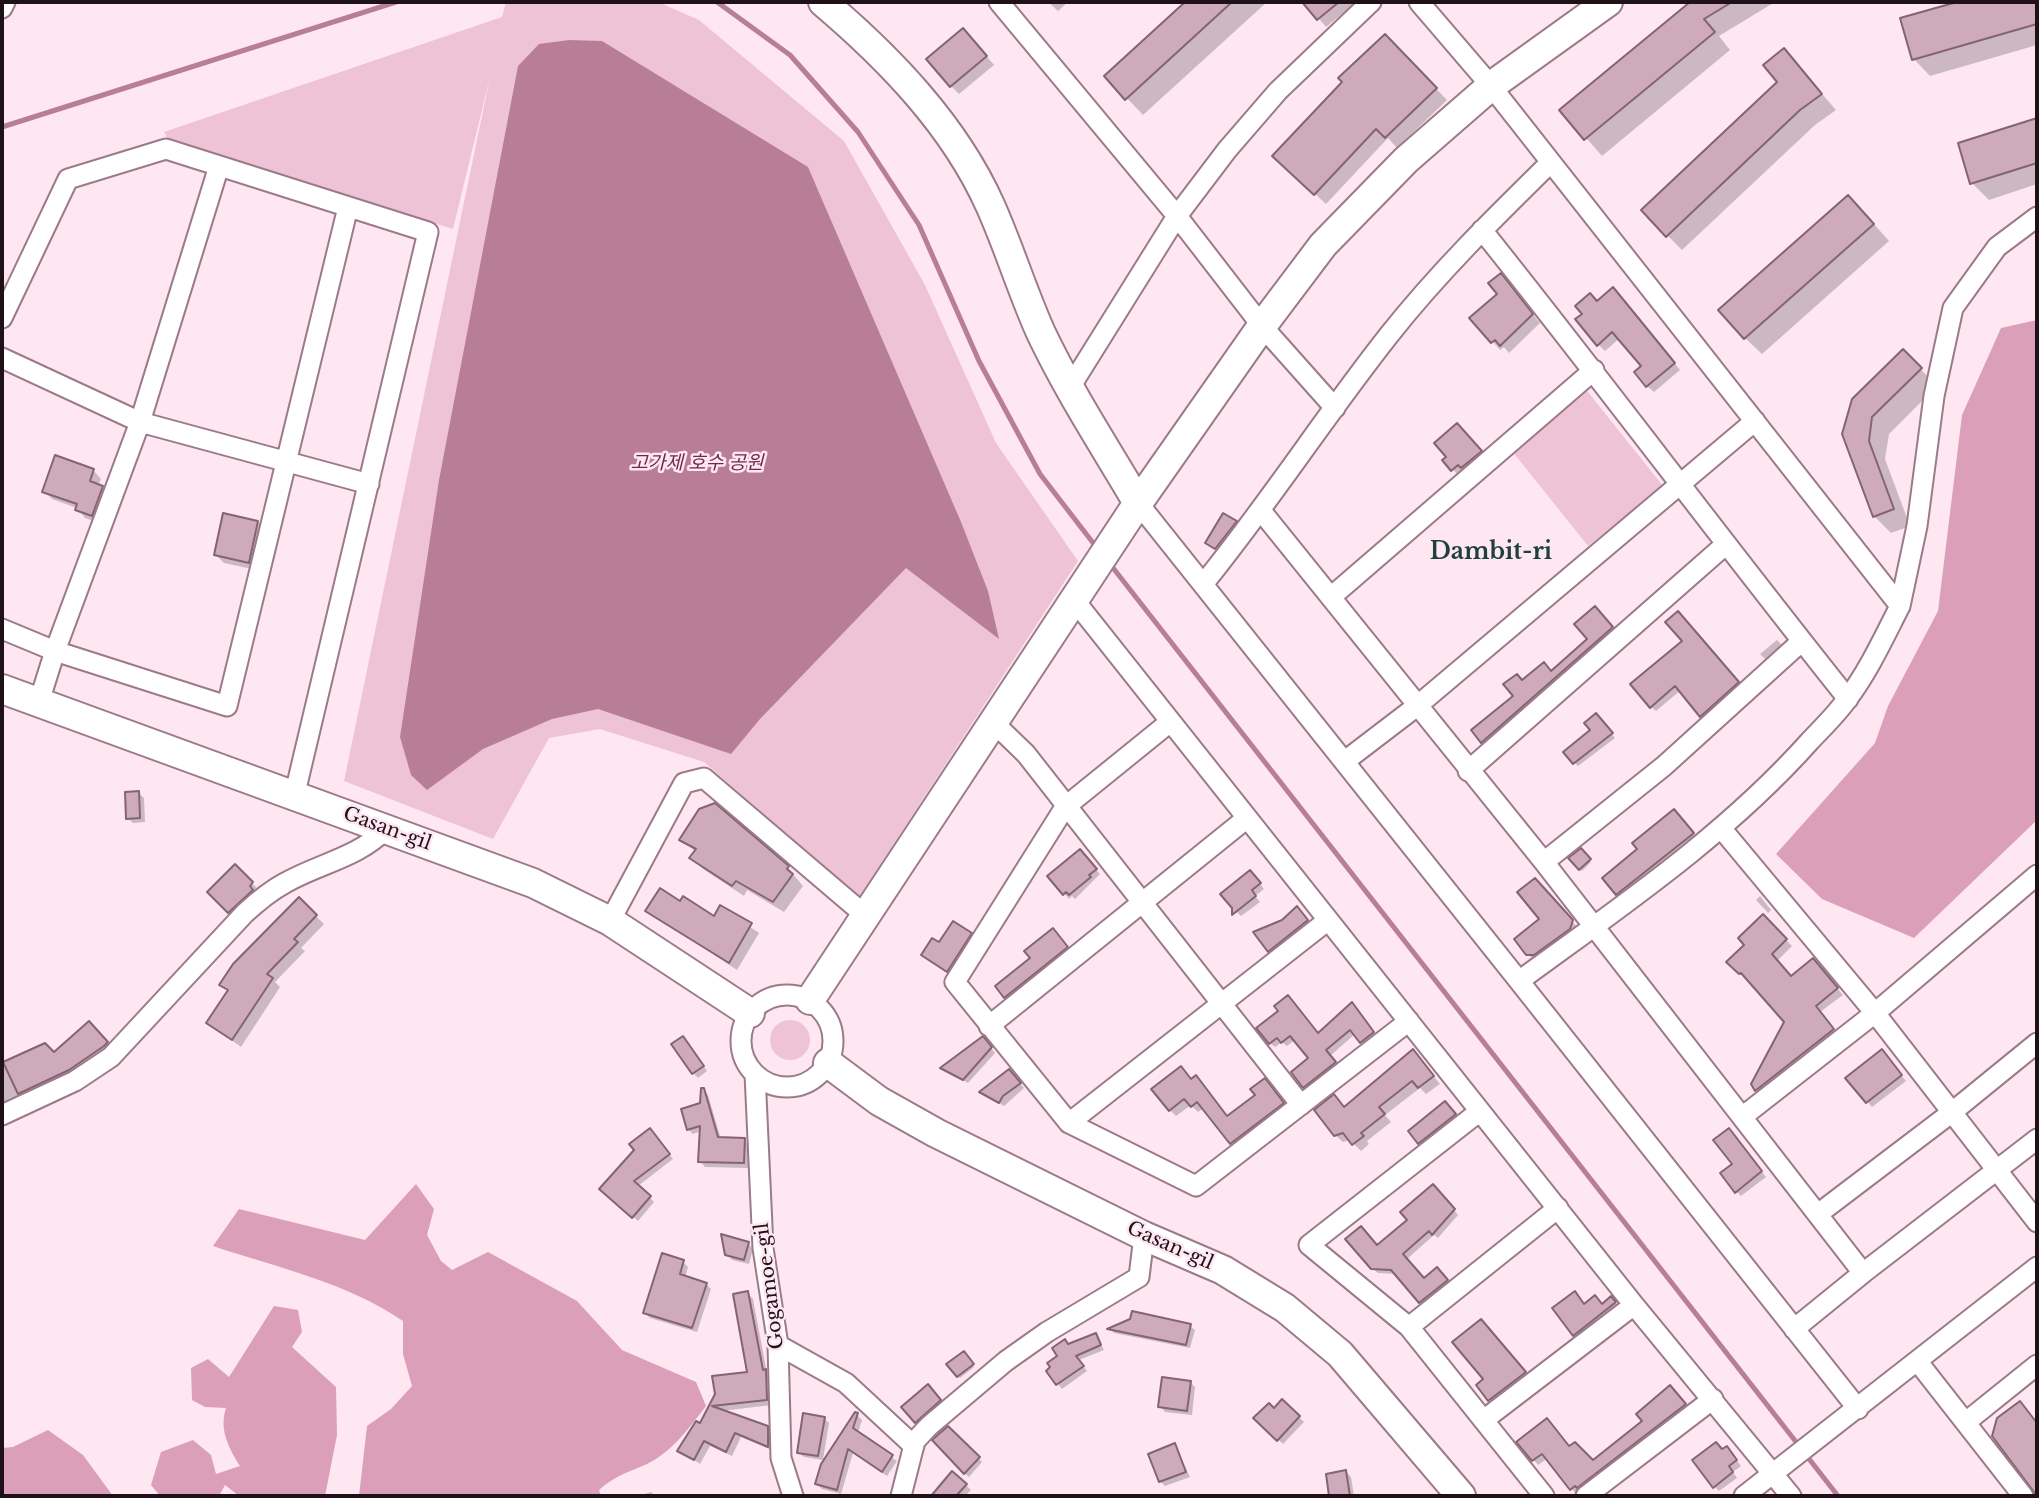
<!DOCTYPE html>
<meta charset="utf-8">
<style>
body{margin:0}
#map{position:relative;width:2039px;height:1498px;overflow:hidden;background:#fee7f1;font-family:"Libre Baskerville",serif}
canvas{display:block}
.frame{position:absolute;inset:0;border:4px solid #1e1117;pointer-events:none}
</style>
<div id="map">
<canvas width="2039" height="1498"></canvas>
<div class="frame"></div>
</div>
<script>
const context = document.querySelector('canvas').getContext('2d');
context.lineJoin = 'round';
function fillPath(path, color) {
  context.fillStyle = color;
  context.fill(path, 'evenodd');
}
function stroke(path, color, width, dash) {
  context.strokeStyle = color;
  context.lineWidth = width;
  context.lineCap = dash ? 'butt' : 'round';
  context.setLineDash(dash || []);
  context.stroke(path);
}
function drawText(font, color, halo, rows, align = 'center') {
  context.font = font + ' "Libre Baskerville","Noto Sans KR",serif';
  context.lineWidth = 5;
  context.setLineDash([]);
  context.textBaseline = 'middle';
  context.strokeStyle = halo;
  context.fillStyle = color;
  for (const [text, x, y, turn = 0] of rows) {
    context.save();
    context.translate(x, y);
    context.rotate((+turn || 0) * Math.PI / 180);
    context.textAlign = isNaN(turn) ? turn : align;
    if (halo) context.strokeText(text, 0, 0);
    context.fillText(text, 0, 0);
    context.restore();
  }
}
fillPath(new Path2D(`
 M506 2H658L699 20 844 141 925 285 996 443 1078 561 859 897 704 762 600 729 549 738 493 839 344 781 490 77 453 229 169 141 164 132 502 17Z
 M1580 388 1588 392 1663 486 1588 546 1508 446Z
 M770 1040a20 20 0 1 1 40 0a20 20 0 1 1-40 0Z`), '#eec3d6');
fillPath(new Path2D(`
 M2037 320V820L1914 938 1822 899 1776 854 1875 743 1888 706 1938 611 1962 415 2001 328Z
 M416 1184 434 1209 427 1235 441 1261 452 1270 488 1252 577 1301 622 1350 696 1382 706 1406C690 1427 672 1452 647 1464 629 1472 614 1476 599 1490L601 1496H359L367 1426 391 1409 412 1386 403 1354V1321C348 1283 276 1267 213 1246L239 1209 365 1240Z
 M274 1306 298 1310 302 1332 292 1347 336 1387 337 1435 325 1496H239L225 1485 219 1496H160L151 1485 161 1452 193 1440 211 1455 216 1474 240 1466C228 1447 219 1429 226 1408L205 1407 192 1400 191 1368 208 1359 229 1377Z
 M48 1430 83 1455 113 1496H2V1448L13 1447Z`), '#db9fb9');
fillPath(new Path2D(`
 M569 40 602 41 808 167 961 522 988 591 999 639 906 568 760 719 731 754 598 709 552 719 483 749 427 790 411 775 400 737 439 480 518 66 539 44Z`), '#b87e98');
fillPath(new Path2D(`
 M1048 2H1068L1058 11Z
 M1188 2H1267L1143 115 1106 76Z
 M1305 2H1357L1326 27Z
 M1693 2H1775L1719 36 1730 50 1602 156 1562 110Z
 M1964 2H2037V45L1930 76 1914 59 1902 20Z
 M1385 36 1447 100 1397 148 1388 138 1326 204 1286 167Z
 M971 38 994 65 959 94 951 86Z
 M1784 50 1836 110 1815 125 1682 250 1643 211 1780 82Z
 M2037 120V184L1989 200 1972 183 1960 144Z
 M1865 214 1889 241 1762 354 1745 338Z
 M1508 284 1540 323 1509 353 1504 347 1500 350 1472 318Z
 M1620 296 1680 370 1654 392 1647 386 1643 366 1620 338 1605 351 1598 344 1597 303Z
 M1903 351 1937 386 1889 434 1885 459 1910 526 1891 533 1874 516 1844 434Z
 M1462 430 1485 457 1467 472 1464 469 1458 475 1444 460Z
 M93 470 101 479 98 486 110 495 100 523 85 518 77 508 52 499 44 491Z
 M258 522 266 530 257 570 224 563 216 555Z
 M1236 522 1241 527 1221 553 1207 543Z
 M1600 613 1617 633 1488 747 1474 731 1516 696 1523 682 1551 673 1590 640Z
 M1683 618 1742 688 1706 721 1681 690 1656 711 1651 707 1684 642Z
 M1777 640 1786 649 1769 663 1760 654Z
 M1599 719 1615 738 1578 766 1565 753 1592 730Z
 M138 793 144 798 145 822 133 823 128 818Z
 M1681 819 1700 842 1624 901 1617 894Z
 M682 840 788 868 803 886 784 912 747 890 744 896 703 869 692 858 696 852Z
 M1581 850 1591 862 1582 871 1571 858Z
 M1085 856 1100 874 1075 899 1072 896 1069 899 1049 876Z
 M235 867 257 888 253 892 257 896 235 917 210 892Z
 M1255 877 1264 889 1255 896 1260 902 1241 916 1236 911Z
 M1540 885 1577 927 1575 934 1533 959 1528 954 1541 920Z
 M1760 896 1771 910 1768 913 1756 900Z
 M299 900 324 924 301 948 305 951 275 982 280 987 241 1047 208 1023 229 992 221 985Z
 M680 904 715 918 721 907 759 933 737 970 648 911Z
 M1302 913 1312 926 1274 956 1269 951Z
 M1762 916 1792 946 1777 961 1791 978 1819 966 1843 995 1820 1012 1839 1036 1762 1096 1753 1084 1786 1022 1729 962 1747 945Z
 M971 934 976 939 953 975 929 960 939 945Z
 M1057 935 1072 952 1011 1002 997 986Z
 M1293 1002 1319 1035 1357 1009 1378 1038 1366 1046 1355 1034 1330 1056 1339 1068 1309 1091 1304 1086 1310 1059 1295 1040 1287 1046 1282 1042 1275 1047 1270 1043Z
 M96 1030 113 1049 76 1076 2 1103V1065L44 1045 54 1054Z
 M688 1043 707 1071 698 1078 693 1073Z
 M988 1044 995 1053 968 1083 942 1068Z
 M1886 1057 1906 1081 1872 1107 1848 1078Z
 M1420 1059 1440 1084 1426 1094 1420 1088 1385 1115 1391 1122 1367 1141 1369 1144 1361 1151 1350 1140 1343 1142 1335 1135 1345 1108Z
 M1013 1075 1024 1088 1004 1106 982 1092Z
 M1192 1080 1228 1118 1271 1087 1289 1110 1238 1149 1204 1108 1198 1112 1191 1105 1176 1116 1170 1110Z
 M703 1090 708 1095 721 1139 744 1140 749 1145 748 1168 705 1167 700 1161 701 1131 693 1134 688 1129 702 1104Z
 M1450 1108 1460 1120 1424 1148 1419 1143Z
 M655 1135 673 1159 638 1186 654 1202 638 1221 606 1193Z
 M1733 1135 1766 1177 1741 1196 1736 1191Z
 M1437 1191 1458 1215 1438 1238 1434 1235 1406 1260 1425 1280 1437 1270 1451 1286 1425 1307 1397 1274 1378 1273 1372 1268 1377 1247Z
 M748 1243 753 1249 749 1264 732 1260 727 1254Z
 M683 1262 688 1267 685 1278 706 1284 711 1289 697 1332 650 1318 645 1313Z
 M747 1293 753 1299 767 1373 772 1377V1405L721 1411 767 1428 773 1434 774 1451 741 1437 732 1456 710 1446 700 1464 679 1450 701 1425 716 1394 749 1373Z
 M1575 1293 1585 1305H1603L1611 1299 1619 1307 1583 1343 1555 1309Z
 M1190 1326 1195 1330 1190 1348 1114 1333 1110 1329Z
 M1486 1326 1529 1377 1495 1405 1478 1385 1485 1379Z
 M1095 1335 1104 1350 1079 1360 1087 1371 1062 1389 1048 1371 1069 1346Z
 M963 1353 974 1367 960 1378 949 1364Z
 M1190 1382 1195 1387 1192 1415 1165 1412 1160 1406Z
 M928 1387 945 1406 921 1427 904 1407Z
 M1675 1393 1690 1410 1576 1494 1548 1458 1538 1465 1519 1442 1569 1448 1593 1462Z
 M1282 1401 1304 1422 1283 1444 1256 1418 1274 1410Z
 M857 1415 862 1420 858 1433 897 1461 887 1476 853 1453 841 1494 822 1489 817 1484Z
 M824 1418 829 1423 823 1460 804 1457 798 1452Z
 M948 1429 982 1462 969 1477 952 1462 954 1459Z
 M1175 1445 1190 1477 1165 1486 1160 1481Z
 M1723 1451 1731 1453 1741 1466 1733 1472 1737 1478 1719 1491 1714 1486Z
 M1346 1472 1351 1477 1354 1496H1331L1328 1475Z
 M966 1485 971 1490 965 1496H944L938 1490Z
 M651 1492 655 1496H638Z`), '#0003');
stroke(new Path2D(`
 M717 2 790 55 858 132 919 225 979 361 1040 474 1097 548
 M2 127 396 2
 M1110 564 1800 1447
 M1806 1455 1838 1496`), '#b87e98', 5);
const building = new Path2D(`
 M1185 2H1232L1125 100 1104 76Z
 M1302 2H1339L1317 20Z
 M1690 2H1732L1704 19 1715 32 1584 140 1559 110Z
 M1957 2H2037V24L1912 60 1900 18Z
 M963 28 987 56 950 87 926 59Z
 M1385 34 1437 88 1385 138 1376 129 1314 195 1272 156 1342 82 1338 78Z
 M1784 48 1822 94 1800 110 1666 237 1641 210 1777 82 1763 65Z
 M2037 118V163L1970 184 1958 143Z
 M1848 195 1874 224 1744 339 1718 310Z
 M1501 273 1533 314 1500 346 1495 340 1491 343 1469 318 1497 294 1488 283Z
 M1613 287 1675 363 1646 387 1634 372 1641 366 1612 332 1597 346 1575 319 1582 314 1575 306 1590 293 1597 301Z
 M1903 349 1922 368 1872 417 1869 441 1894 509 1873 517 1842 434 1852 399Z
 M1457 423 1482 451 1461 468 1458 465 1451 471 1442 460 1446 457 1434 443Z
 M55 455 94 469 90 481 103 486 92 516 75 510 77 504 42 492Z
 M223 513 258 521 249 563 214 555Z
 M1223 513 1237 521 1215 549 1205 543Z
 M1595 606 1613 627 1481 743 1471 730 1513 696 1503 684 1517 674 1522 680 1544 662 1551 671 1587 639 1574 624Z
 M1678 611 1739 682 1700 717 1675 686 1650 708 1630 684 1682 641 1665 622Z
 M1596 713 1613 733 1573 764 1563 752 1590 730 1584 723Z
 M139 791 140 818 126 819 125 792Z
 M715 803 789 866 787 869 793 874 773 902 736 881 732 886 689 858 696 849 679 840 699 809Z
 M1674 809 1694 833 1616 895 1602 878 1637 849 1632 843Z
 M1581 848 1591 859 1579 870 1568 858Z
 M1080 849 1097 869 1089 875 1091 877 1069 895 1066 892 1063 895 1047 876Z
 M235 864 253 882 250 886 253 890 228 913 207 892Z
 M1250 870 1261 883 1252 890 1256 896 1232 915V908L1220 894Z
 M1535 878 1573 920 1570 929 1534 955H1526L1514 939 1539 919 1517 892Z
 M660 888 680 901 683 896 714 916 720 905 752 923 729 963 645 911Z
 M299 897 317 915 294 939 298 942 267 974 273 978 232 1040 206 1023 228 990 219 985 233 964Z
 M1297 906 1308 920 1268 952 1253 932 1282 920Z
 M1763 914 1787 939 1772 954 1791 976 1813 958 1838 988 1816 1006 1834 1029 1755 1091 1751 1084 1784 1022 1741 973 1739 974 1726 962 1744 945 1738 938Z
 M953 921 972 933 947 972 921 955 932 938 939 942Z
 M1053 928 1068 947 1004 998 995 986 1030 958 1024 951Z
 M1288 995 1318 1033 1352 1002 1374 1032 1360 1043 1350 1030 1326 1050 1336 1062 1303 1088 1291 1072 1308 1058 1290 1036 1281 1043 1277 1038 1269 1044 1256 1028 1278 1011 1274 1006Z
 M89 1021 108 1042 104 1046 69 1070 18 1094 3 1062 45 1043 54 1052Z
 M683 1036 704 1066 692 1074 671 1044Z
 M983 1036 992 1047 963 1080 940 1068Z
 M1413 1049 1434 1076 1418 1088 1412 1081 1379 1107 1385 1114 1361 1133 1364 1136 1352 1145 1343 1133 1334 1136 1314 1110 1334 1094 1344 1107Z
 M1882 1049 1902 1075 1866 1103 1845 1078Z
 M1181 1066 1191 1079 1196 1075 1227 1116 1255 1095 1250 1089 1265 1078 1284 1103 1230 1144 1197 1102 1191 1107 1184 1099 1169 1111 1151 1089Z
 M1009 1069 1021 1083 1003 1096 999 1103 979 1092Z
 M701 1088H704L718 1137 745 1138 744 1163 698 1162 700 1126 687 1130 681 1109 700 1103Z
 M1445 1101 1456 1114 1418 1144 1408 1131Z
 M650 1128 670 1154 634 1181 651 1196 632 1218 599 1189 634 1150 629 1144Z
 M1729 1128 1762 1171 1735 1193 1720 1173 1732 1164 1713 1140Z
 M1433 1184 1455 1209 1432 1235 1429 1231 1403 1254 1424 1278 1437 1267 1448 1280 1419 1303 1391 1270 1371 1269 1345 1239 1361 1226 1377 1245 1407 1220 1400 1212Z
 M721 1234 749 1242 744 1260 725 1255Z
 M662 1253 684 1260 680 1274 707 1283 692 1328 643 1313Z
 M748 1291 763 1370 766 1369 767 1400 712 1406 768 1426V1447L735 1433 726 1452 704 1441 694 1460 677 1451 696 1421 700 1423 715 1394 712 1376 747 1372 733 1294Z
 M1575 1291 1584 1304 1595 1295 1602 1304 1611 1296 1616 1302 1573 1336 1552 1308Z
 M1132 1311 1191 1324 1186 1345 1107 1329 1130 1319Z
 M1481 1319 1526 1372 1488 1401 1476 1385 1483 1379 1452 1342Z
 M1096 1333 1101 1345 1076 1356 1084 1366 1056 1385 1046 1371 1050 1367 1047 1363 1057 1356 1052 1348 1065 1339 1068 1344Z
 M964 1351 974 1364 957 1377 946 1364Z
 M1162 1377 1191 1381 1187 1411 1158 1407Z
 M928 1384 941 1400 915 1423 901 1407Z
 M1670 1385 1686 1404 1577 1488 1575 1486 1570 1490 1542 1454 1532 1461 1516 1442 1547 1418 1569 1446 1575 1442 1593 1460 1642 1421 1636 1414Z
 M1282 1399 1300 1416 1277 1441 1253 1418 1269 1403 1274 1408Z
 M2020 1401 2037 1423V1496L1992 1436 1997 1418Z
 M855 1412 858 1413 853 1428 893 1455 882 1472 848 1449 837 1490 815 1484 821 1464Z
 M803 1413 825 1417 818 1456 797 1453Z
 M948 1426 980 1457 964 1474 932 1440Z
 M1716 1442 1722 1449 1727 1446 1737 1460 1729 1466 1733 1472 1713 1488 1692 1460Z
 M1175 1443 1186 1472 1159 1482 1148 1454Z
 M1346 1470 1350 1496H1329L1326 1474Z
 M952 1471 967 1484 956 1496H931Z`);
fillPath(building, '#ceaaba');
stroke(building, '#846372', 2);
const street = new Path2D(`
 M999 2 1177 216 1069 389
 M2 8 5 2
 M1482 230C1606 385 1724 544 1848 699
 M2 318 68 179 166 149 428 232 294 797
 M2 358 140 422 369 484
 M1335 408 1262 326 1177 216 1227 150 1278 91 1371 2
 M1138 503 1519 981C1620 907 1725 836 1809 742 1822 728 1837 714 1848 698 1869 670 1884 637 1900 606L1491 86 1419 2
 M1262 512 1544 862 1863 1273 2037 1139
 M1204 583C1269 503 1325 416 1389 335 1438 273 1494 218 1550 163
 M1331 597 1594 370
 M1075 601 1634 1305 1791 1496
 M1900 606 1917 526 1934 396 1953 308 1997 247 2037 217
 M2 629 55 651 140 422 219 166
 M38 705 55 651 227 706 348 207
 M1170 722 1065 807 955 982 1069 1123 1327 921
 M994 723 1026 754 1301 1105
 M1345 761 1417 706 1755 421
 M1468 771 1725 545
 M1721 828 1875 1013 2037 1222
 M1544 862 1664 766 1802 641
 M610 921 684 783 704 778 866 916
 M1519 981 1858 1409
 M741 1041a46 46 0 1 1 92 0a46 46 0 1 1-92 0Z
 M989 1026 1247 818
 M755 1074 763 1248 778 1345 781 1458 793 1496
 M1480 1111 1309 1245 1409 1327 1544 1496
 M2 1115 75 1081 111 1057 245 913C257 902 270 891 285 883 320 863 358 858 387 828
 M1742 1117 1875 1013 2037 875
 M1069 1123 1196 1186 1409 1021
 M1818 1214 1951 1113 2037 1043
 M1409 1327 1558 1208
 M1794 1329 1863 1273
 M778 1345 846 1383 914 1446
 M1918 1362 2023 1496
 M1485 1419 1634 1305
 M1966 1422 2037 1365
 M901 1496 915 1441 929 1426 1006 1361 1047 1332 1139 1277 1144 1236
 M1586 1496 1713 1399
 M1744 1496 2037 1267`);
const secondary = new Path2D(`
 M1138 503 1262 326 1323 245 1406 160 1491 86 1608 2
 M2 689 533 883 610 921 750 1013
 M810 1000 1138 503C1105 447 1069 392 1041 333 1022 291 1009 247 990 205 954 125 889 58 823 2
 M828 1063 879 1101 936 1133 1144 1236 1223 1270 1285 1308 1340 1354 1461 1496`);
stroke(street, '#9c7a89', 23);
stroke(secondary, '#9c7a89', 32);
stroke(street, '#fff', 19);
stroke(secondary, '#fff', 28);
drawText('italic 19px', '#6f284d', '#fee7f1', [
 ["고가제 호수 공원",697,464]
]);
drawText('19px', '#1e1117', '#fee7f1', [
 ["Gasan-gil",387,829,20],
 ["Gasan-gil",1170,1246,24],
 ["Gogamoe-gil",770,1286,-97]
]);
drawText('bold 23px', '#1d3f42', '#fee7f1', [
 ["Dambit-ri",1491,553]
]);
</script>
